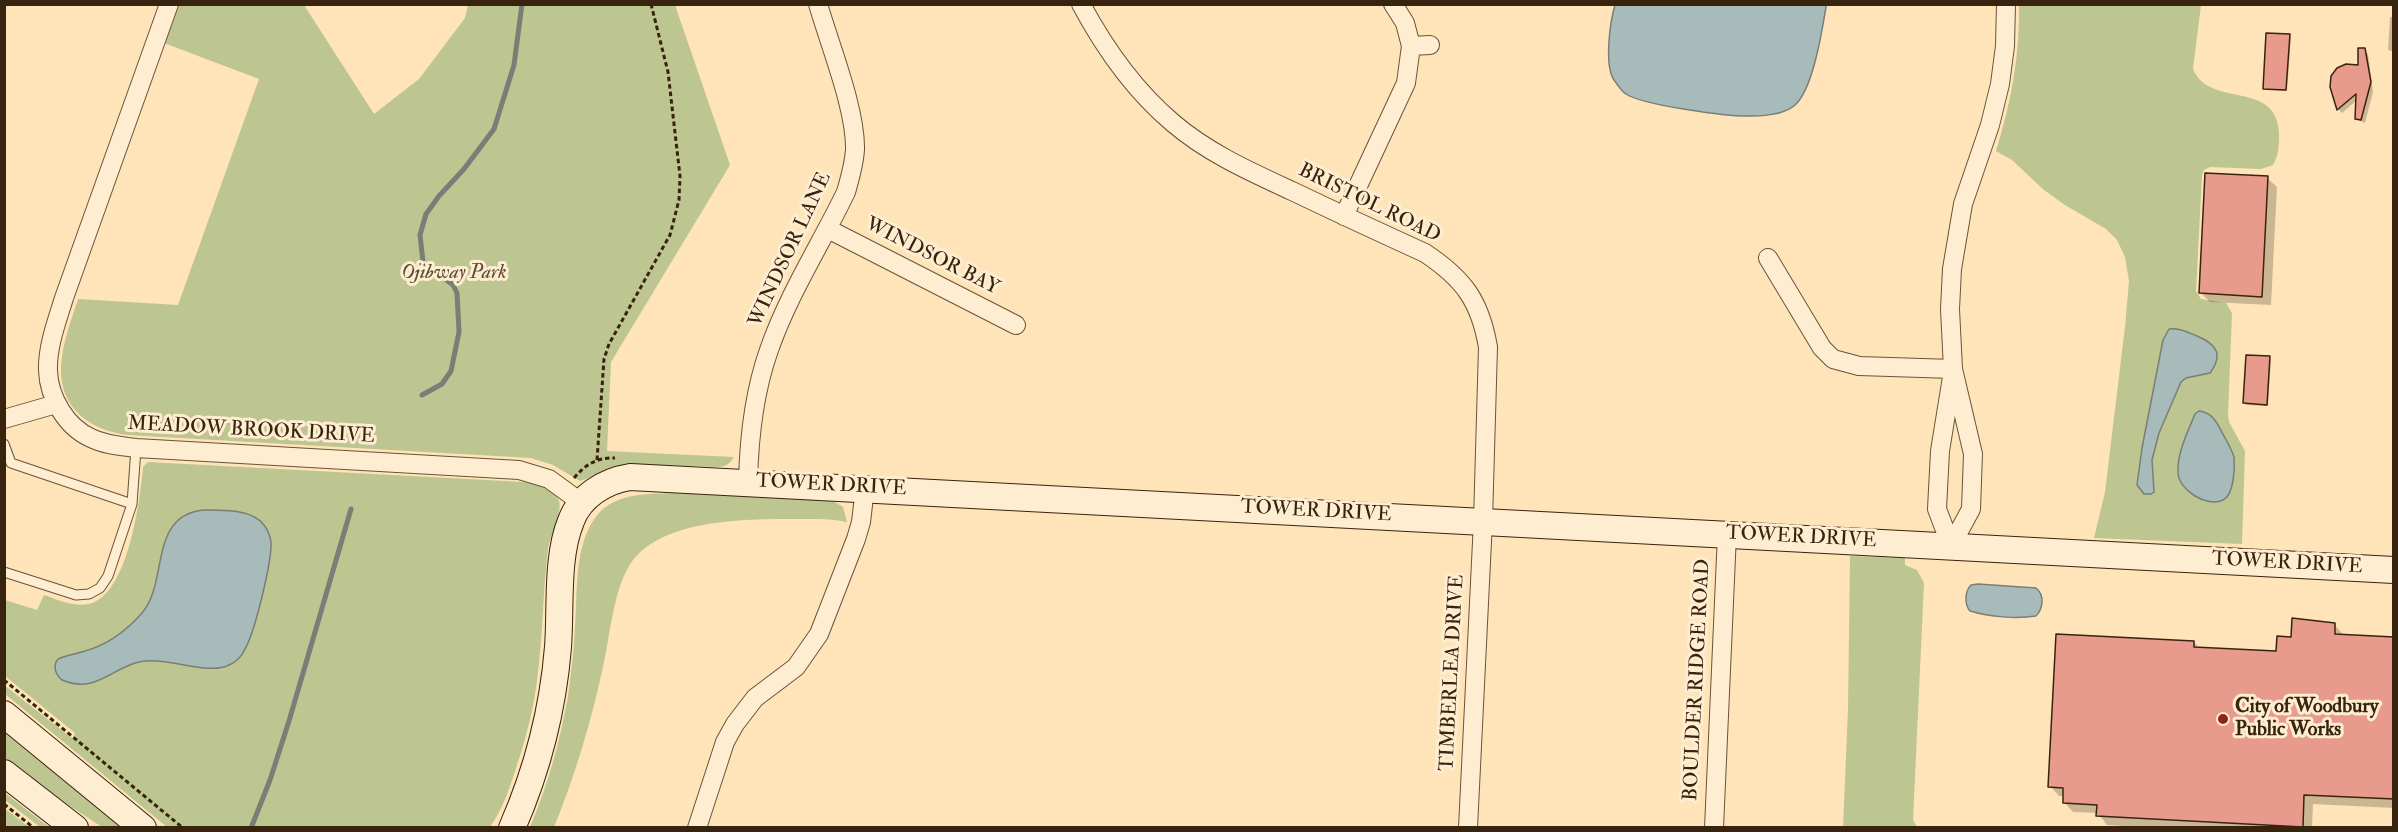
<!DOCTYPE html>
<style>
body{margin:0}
#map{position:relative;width:2398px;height:832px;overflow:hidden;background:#fee4b8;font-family:"IM FELL Double Pica",serif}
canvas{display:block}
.frame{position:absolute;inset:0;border:6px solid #38230f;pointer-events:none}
</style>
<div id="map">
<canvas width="2398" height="832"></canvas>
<div class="frame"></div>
</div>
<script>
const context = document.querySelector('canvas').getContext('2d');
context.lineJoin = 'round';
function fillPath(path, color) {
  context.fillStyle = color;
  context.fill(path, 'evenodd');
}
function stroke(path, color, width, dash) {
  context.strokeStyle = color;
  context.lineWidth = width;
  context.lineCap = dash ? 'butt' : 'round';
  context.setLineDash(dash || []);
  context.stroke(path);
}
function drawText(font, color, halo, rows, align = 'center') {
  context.font = font + ' "IM FELL Double Pica",serif';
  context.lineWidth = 6;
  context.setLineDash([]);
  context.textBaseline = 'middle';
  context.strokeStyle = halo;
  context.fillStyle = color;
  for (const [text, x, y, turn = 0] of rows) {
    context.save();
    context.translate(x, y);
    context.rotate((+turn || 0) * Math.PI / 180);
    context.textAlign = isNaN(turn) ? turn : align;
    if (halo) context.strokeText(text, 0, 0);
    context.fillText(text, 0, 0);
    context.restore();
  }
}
fillPath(new Path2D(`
 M169 5H304L374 114 419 79 465 18 468 5H675L730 165 611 362 607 451 734 457C730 464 725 467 717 467L628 464 580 481 553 465 531 458 128 435C91 431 59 408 61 367 62 344 71 321 78 299L178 305 259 79 156 40Z
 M2019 5H2201L2193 69C2209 109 2277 79 2279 133 2279 144 2279 155 2273 165L2261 169 2210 167 2204 170 2202 175 2196 291 2201 299 2226 303 2232 313 2228 415 2229 422 2245 451 2242 544 2094 538 2105 492 2125 327 2129 281 2125 257 2117 240 2106 229 2065 205 2044 190 2012 160 1996 151C2011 103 2020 55 2019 5Z
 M148 462 524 482C535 484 554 489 559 501 563 509 550 537 548 549 543 590 543 631 538 672 535 703 527 735 517 765 510 787 503 809 490 827H167L5 694 4 685 73 739 75 733 5 676V600L37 610 44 595C58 600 74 607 89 604 128 595 140 501 143 467Z
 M676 493 833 501 843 507 847 522C830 518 811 519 793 519 745 519 657 519 629 566 613 593 610 636 603 667 591 722 575 776 554 827H530C548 785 560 741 568 696 571 673 574 650 575 628 578 591 573 543 599 513 618 492 651 494 676 493Z
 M1850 556 1905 558V565L1917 570 1924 583 1913 820 1917 827H1843L1848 710Z
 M4 728 125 827H102L38 785 5 758Z
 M4 793H5L49 827H40L5 800Z
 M4 808 29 827H5Z`), '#bdc591');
const water = new Path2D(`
 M1615 5 1826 4V7C1822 31 1813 89 1795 105 1785 114 1764 116 1751 116 1730 117 1642 105 1626 94 1622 92 1617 84 1614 80 1604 65 1610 22 1615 5Z
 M2169 329C2180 328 2187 332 2197 336 2216 344 2224 354 2210 373L2186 378 2181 382 2159 433 2152 460 2154 492 2151 494H2144L2137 485 2142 448 2163 340Z
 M2199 411C2213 412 2218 425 2224 436 2228 443 2232 450 2234 457 2235 468 2234 495 2223 500 2207 508 2178 490 2178 472 2177 453 2188 431 2195 414Z
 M204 510C223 510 252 509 264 525 268 530 270 536 271 542 272 561 255 632 245 649 242 656 236 662 229 665 208 676 167 656 139 662 110 669 95 694 62 680 56 675 52 666 58 659 67 655 76 654 85 651 107 645 127 630 142 613 169 582 148 515 204 510Z
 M1978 584 2036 588C2045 595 2043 609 2036 616 2016 619 1990 617 1970 611 1964 604 1965 591 1971 585Z`);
fillPath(water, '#a6bbba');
stroke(water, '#7a7e76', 1.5);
fillPath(new Path2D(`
 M2390 17H2394V52L2388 50Z
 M2289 36 2291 37 2287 91 2266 90 2264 88Z
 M2364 50 2368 54 2373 92 2365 123 2356 119 2357 100 2342 113 2338 109 2359 66Z
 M2267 178 2277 187 2271 305 2210 302 2201 293Z
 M2269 358 2271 360 2268 406 2246 405 2245 403Z
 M2335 625 2344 636 2394 638V808L2313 804 2312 828H2162L2107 825 2098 813 2073 812 2064 802 2065 796H2059L2050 786 2194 642 2200 649 2278 653 2292 638Z`), '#0003');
stroke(new Path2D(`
 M422 395 442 384 451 371 459 332 457 293 453 285 423 262 420 235 426 214 439 196 464 169 494 129 514 65 522 4
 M251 828 270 780 289 721 351 509`), '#7a7e76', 5);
const building = new Path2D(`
 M2266 33 2290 34 2286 90 2263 89Z
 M2358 48H2365L2371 82 2361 120 2355 119 2356 94 2337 110 2330 87 2331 76 2337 68 2346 64 2358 65Z
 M2205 173 2268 176 2262 297 2199 293Z
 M2246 355 2270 356 2267 405 2243 403Z
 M2292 618 2335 623V634L2394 637V799L2304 795 2303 827 2096 816 2097 805 2063 803V788L2048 787 2056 634 2194 641V647L2276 651 2277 636 2291 637Z`);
fillPath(building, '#e89b8d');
stroke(building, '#38230f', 1.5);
const lane = new Path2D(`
 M4 444 11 463 132 504
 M4 572 76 595 89 594 100 588 108 576 132 504 136 448`);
const street = new Path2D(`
 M169 4 64 298C57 321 47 347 48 371 49 397 66 427 91 438 105 445 121 446 136 448L519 470 549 479 582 503
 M1081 4C1105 49 1134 90 1173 123 1208 153 1251 172 1292 191 1336 212 1381 233 1425 253 1464 279 1480 301 1488 347L1483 521 1468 828
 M1411 46 1430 45
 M1344 216 1406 83 1411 46 1405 23 1393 4
 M828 229 1016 325
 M1768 258 1822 348 1833 359 1859 366 1953 369
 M4 419 56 404
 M748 482C749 437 754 392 769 350 788 295 821 244 846 192 850 178 854 165 855 150 856 109 830 46 818 4
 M1951 546 1971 509 1973 454 1953 369 1950 309 1952 269 1963 204 1990 125 2000 84 2005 46 2006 4
 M1951 546 1937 509 1940 451 1952 377
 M697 828 725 742 735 724 755 698 796 667 819 634 856 539 861 522 865 488
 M1714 828 1727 534`);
const secondary = new Path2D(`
 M4 714 143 828
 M4 773 75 828
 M512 828C537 771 553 709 558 647 561 608 556 557 571 521 580 496 605 481 630 477L2394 570`);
stroke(lane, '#6a5339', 11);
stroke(street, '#6a5339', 20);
stroke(secondary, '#38230f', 28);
stroke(new Path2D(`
 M597 460 604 359 609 344 670 235 679 200 680 176 668 72 651 4
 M574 478C585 465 597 457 615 458
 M4 680 183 828
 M4 804 34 828`), '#38230f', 3, [4.5, 3]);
stroke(lane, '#feedd1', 9);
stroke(street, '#feedd1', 18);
stroke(secondary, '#feedd1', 26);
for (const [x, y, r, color] of [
 [2223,719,6,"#8f2418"]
]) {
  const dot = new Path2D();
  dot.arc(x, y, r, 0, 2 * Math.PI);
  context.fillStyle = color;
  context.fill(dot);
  stroke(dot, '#feedd1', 2);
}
drawText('20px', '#38230f', '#feedd1', [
 ["BRISTOL ROAD",1369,204,26],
 ["WINDSOR LANE",791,250,-65],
 ["WINDSOR BAY",932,257,27],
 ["MEADOW BROOK DRIVE",251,431,3],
 ["TOWER DRIVE",831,486,3],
 ["TOWER DRIVE",1316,512,3],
 ["TOWER DRIVE",1801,538,3],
 ["TOWER DRIVE",2287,564,3],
 ["TIMBERLEA DRIVE",1453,673,-87],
 ["BOULDER RIDGE ROAD",1698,680,-87]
]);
drawText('italic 20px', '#594c30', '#feedd1', [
 ["Ojibway Park",454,274]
]);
drawText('bold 20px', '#38230f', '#feedd1', [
 ["City of Woodbury",2235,708],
 ["Public Works",2235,731]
], 'left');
</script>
